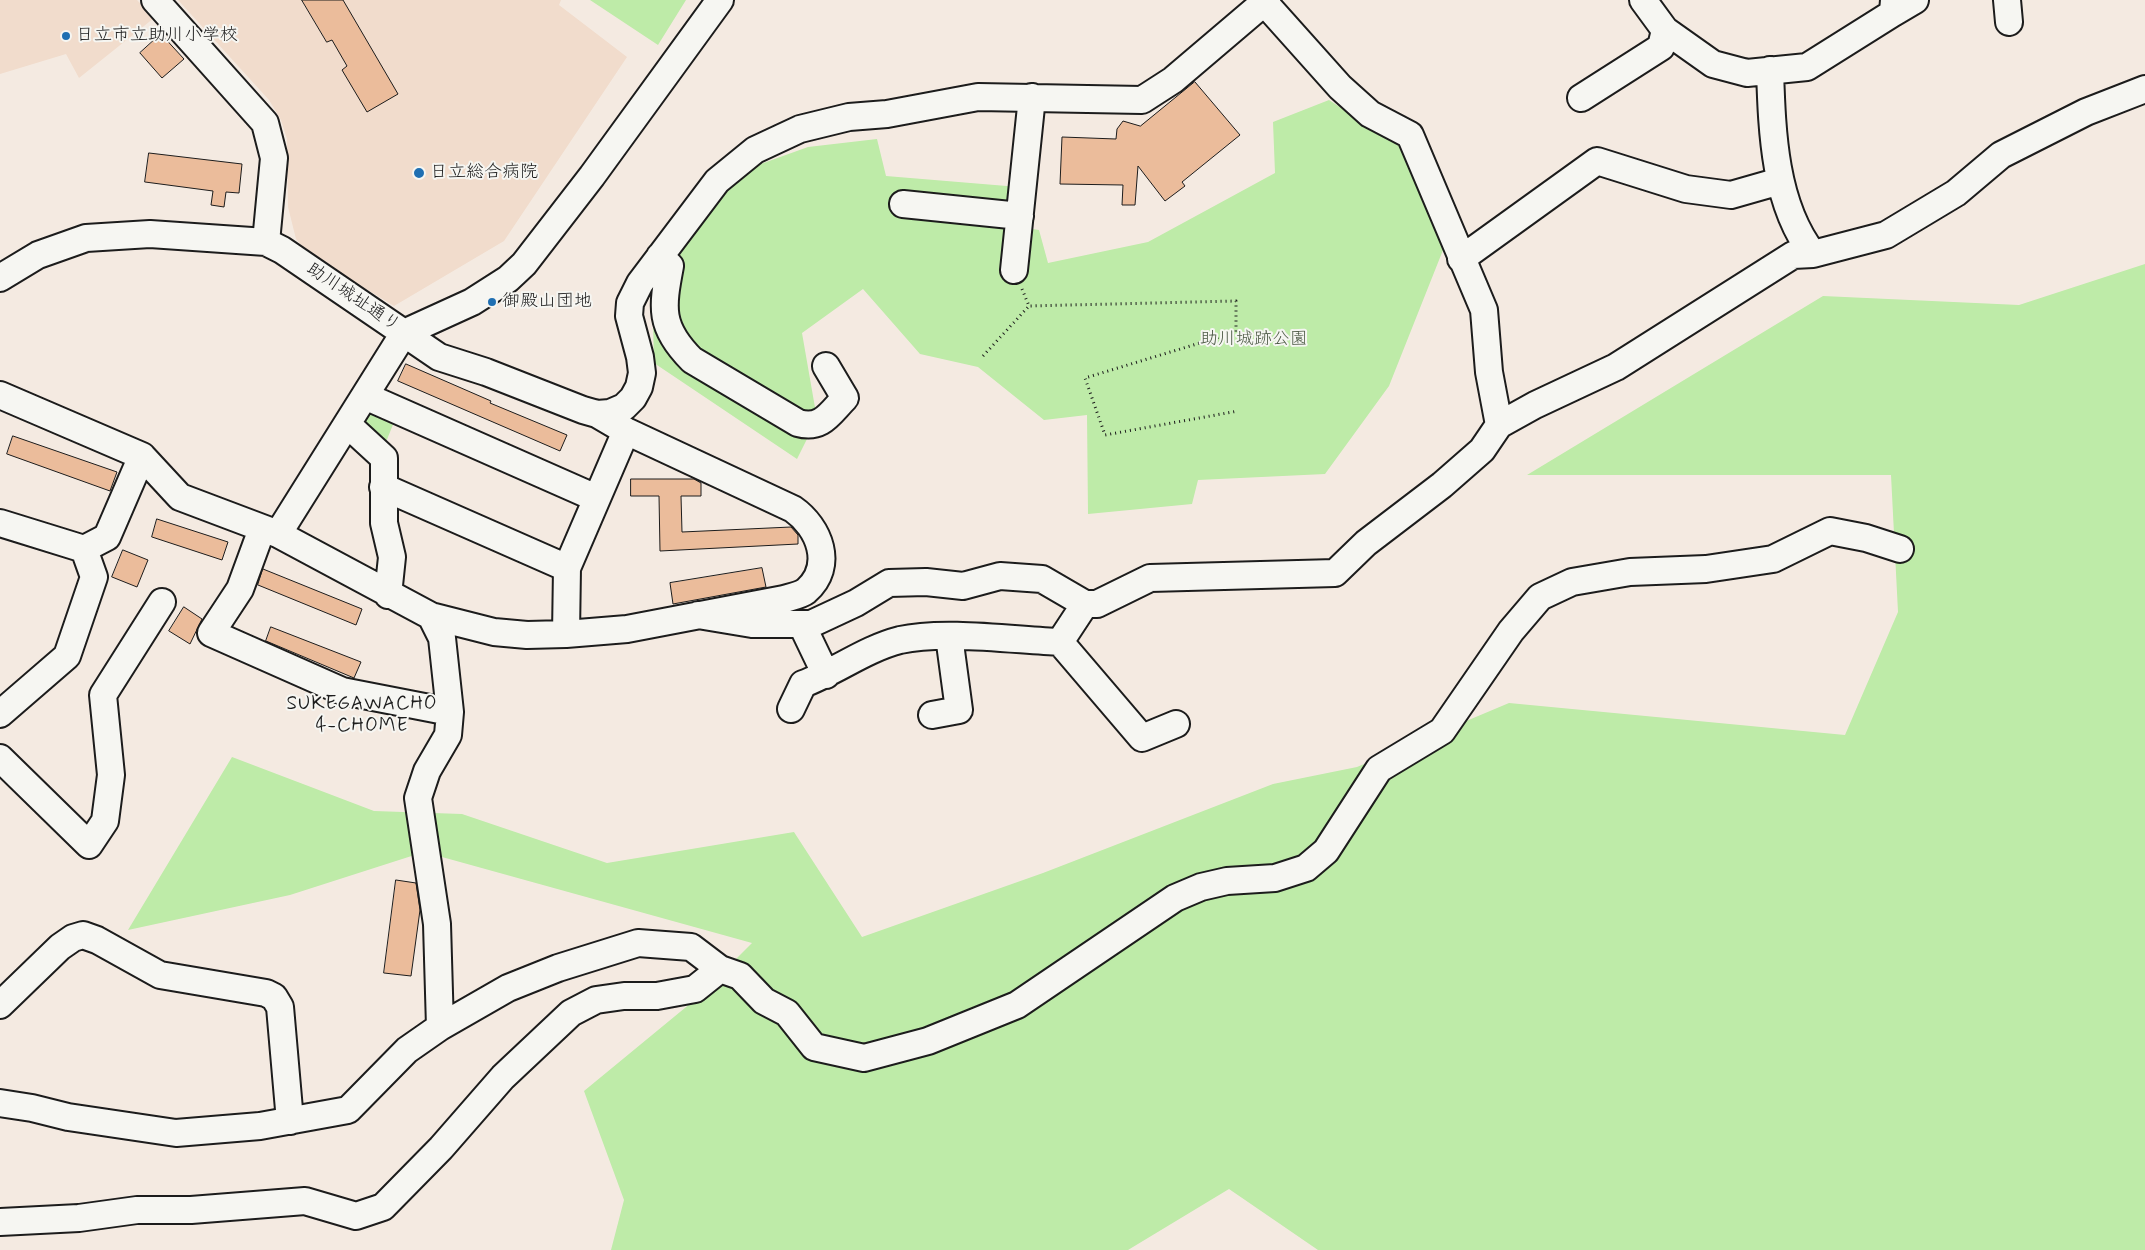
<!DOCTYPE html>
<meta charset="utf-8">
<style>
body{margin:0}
canvas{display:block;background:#f4eae1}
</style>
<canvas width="2145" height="1250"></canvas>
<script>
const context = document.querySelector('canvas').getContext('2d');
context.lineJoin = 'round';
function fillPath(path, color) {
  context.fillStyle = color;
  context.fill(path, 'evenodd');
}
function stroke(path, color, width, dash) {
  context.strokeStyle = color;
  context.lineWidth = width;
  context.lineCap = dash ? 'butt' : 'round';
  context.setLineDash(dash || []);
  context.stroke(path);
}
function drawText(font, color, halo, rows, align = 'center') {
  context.font = font + ' Mynerve,"Klee One",sans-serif';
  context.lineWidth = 4;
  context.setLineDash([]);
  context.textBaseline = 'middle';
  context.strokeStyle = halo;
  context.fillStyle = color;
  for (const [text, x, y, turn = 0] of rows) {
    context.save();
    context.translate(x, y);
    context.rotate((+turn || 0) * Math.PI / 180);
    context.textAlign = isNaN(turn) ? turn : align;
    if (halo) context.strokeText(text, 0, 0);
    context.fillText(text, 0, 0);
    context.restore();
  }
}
fillPath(new Path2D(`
 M0 0H137L154 18 79 78 66 54 0 74Z
 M178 0H561L559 5 627 57 504 241 394 306 309 254 296 239 288 207 287 139 281 120 269 100Z`), '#f1dccc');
fillPath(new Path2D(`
 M590 0H686L658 45Z
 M1329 100 1404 149 1445 245 1389 386 1325 474 1198 480 1192 504 1088 514 1087 415 1044 420 978 367 920 354 863 289 802 333 817 419 797 459 654 363 652 282 744 170 808 147 877 139 886 176 1031 188 1025 228 1039 230 1048 263 1148 242 1275 173 1273 122Z
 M2145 264V1250H1318L1229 1189 1128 1250H611L624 1200 584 1091 697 998 752 943 424 852 290 895 128 930 232 757 374 811 462 814 607 863 794 832 862 937 1043 873 1273 784 1357 767 1509 703 1845 735 1898 612 1891 475H1527L1823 296 2019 305Z
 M366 398 398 412 382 452 350 423Z`), '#beeba8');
const building = new Path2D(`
 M302 0H343L398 94 367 112 342 70 347 66 332 40 327 42Z
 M161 34 184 59 162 78 140 53Z
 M1195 82 1240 135 1182 182 1185 186 1165 201 1138 166 1135 205H1122L1123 185 1060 184 1062 137 1116 139 1117 129 1123 121 1140 126Z
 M149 153 242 164 239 193 226 192 224 207 211 205 213 191 145 182Z
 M406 364 491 401 490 403 567 435 560 451 398 381Z
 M13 436 117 472 110 491 7 454Z
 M631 479H694L701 483V496H681L682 532 791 527 798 535V544L660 551 659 496H631Z
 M157 519 228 542 222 560 152 537Z
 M123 550 148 560 137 587 112 577Z
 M762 568 766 587 673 604 670 583Z
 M263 569 362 609 356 625 258 585Z
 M184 607 202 619 190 644 169 631Z
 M271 627 361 662 354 678 266 641Z
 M396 880 416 883 420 910 411 976 384 973Z`);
fillPath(building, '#ebbc9b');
stroke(building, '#1c1c1c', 1);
const minor = new Path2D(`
 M155 0 265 123 274 158 266 242
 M1643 0 1665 30 1713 64 1747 73 1807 67 1893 13 1894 0
 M2007 0 2009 22
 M1264 2 1340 87 1370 114 1410 135 1484 310 1489 372 1499 425
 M1893 13 1915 0
 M1770 70C1772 131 1774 204 1813 254
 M1581 98 1661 47 1665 30
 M903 204 1020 216
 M660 256 670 266C662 308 659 327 692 360L798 423C822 430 830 413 845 398L826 366
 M1461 259 1597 161 1686 189 1731 195 1780 181
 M1014 270 1032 97
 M0 278 38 255 86 238 150 234 266 242 282 250 439 357 486 372 583 410 597 414 610 413 624 407 633 398 639 387 642 373 640 357 629 316 630 303 640 283 717 181 755 150 800 129 849 117 887 114 978 97 1142 100 1173 80 1267 0
 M404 333 472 302 508 279 524 264 592 176 720 0
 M0 395 142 456 180 497 278 534 431 616 494 632 527 635 566 634 627 629 784 599C791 597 801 595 806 591 835 566 819 527 793 509L626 431 597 414
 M365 396 596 498
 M347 424 384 458V523L392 557 388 595
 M383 487 567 568
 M0 523 84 549 107 537 142 456
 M262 529 240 589 211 633 342 691 450 712
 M278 534 404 333
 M1085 604 1060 642 1142 738 1176 724
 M698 615 752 624H811L856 603 889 583 926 582 963 586 1000 576 1042 579 1085 604H1097L1150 578 1335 573 1366 543 1442 485 1482 450 1499 425 1535 405 1616 367 1793 255 1813 254 1886 235 1956 193 2001 155 2086 112 2145 89
 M431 616 442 638 450 712 448 735 427 771 418 798 437 924 440 1027
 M802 625 826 675
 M566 634 567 568 626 431
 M791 709 803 684C837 671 865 649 900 640 943 630 1014 640 1060 642
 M0 714 67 656 94 577 84 549
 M932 715 959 710 949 636
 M0 758 89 845 105 821 111 775 103 695 162 602
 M0 1005 60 947 73 938 83 935 97 940 160 975 266 993 274 997 280 1007 290 1121
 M0 1103 32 1108 68 1117 176 1133 260 1126 348 1110 407 1050 440 1027 508 988 558 968 638 943 691 947 720 969 740 976 764 1001 787 1013 814 1047 864 1058 928 1041 1017 1005 1175 898 1201 887 1227 881 1275 878 1306 868 1326 851 1379 769 1442 731 1511 631 1540 597 1572 582 1630 572 1706 569 1773 559 1830 531 1866 538 1900 549
 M0 1222 79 1218 137 1210H191L305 1201 356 1216 383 1207 441 1148 503 1077 571 1013 596 1000 624 996H657L695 989 720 969`);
stroke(minor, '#1c1c1c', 30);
stroke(new Path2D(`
 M1022 289 1029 306 1236 301V332L1085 378 1105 435 1238 411
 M983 356 1029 306`), '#1c1c1c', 3, [1, 4]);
stroke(minor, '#f6f6f2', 26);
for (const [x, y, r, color] of [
 [66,36,5,"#1f6fb2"],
 [419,173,6,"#1f6fb2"],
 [492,302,5,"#1f6fb2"]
]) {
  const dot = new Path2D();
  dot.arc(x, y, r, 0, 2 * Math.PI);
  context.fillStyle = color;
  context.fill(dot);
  stroke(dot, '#f6f6f2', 2);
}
drawText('18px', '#1c1c1c', '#f6f6f2', [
 ["日立市立助川小学校",76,36],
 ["日立総合病院",430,173],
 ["御殿山団地",502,302]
], 'left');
drawText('18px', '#1c1c1c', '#f6f6f2', [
 ["助川城址通り",353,298,34]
]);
drawText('18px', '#4d5a46', '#f6f6f2', [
 ["助川城跡公園",1254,340]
]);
context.letterSpacing = '1px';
drawText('19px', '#1c1c1c', '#f6f6f2', [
 ["SUKEGAWACHO",362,705],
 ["4-CHOME",362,727]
]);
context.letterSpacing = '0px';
</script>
